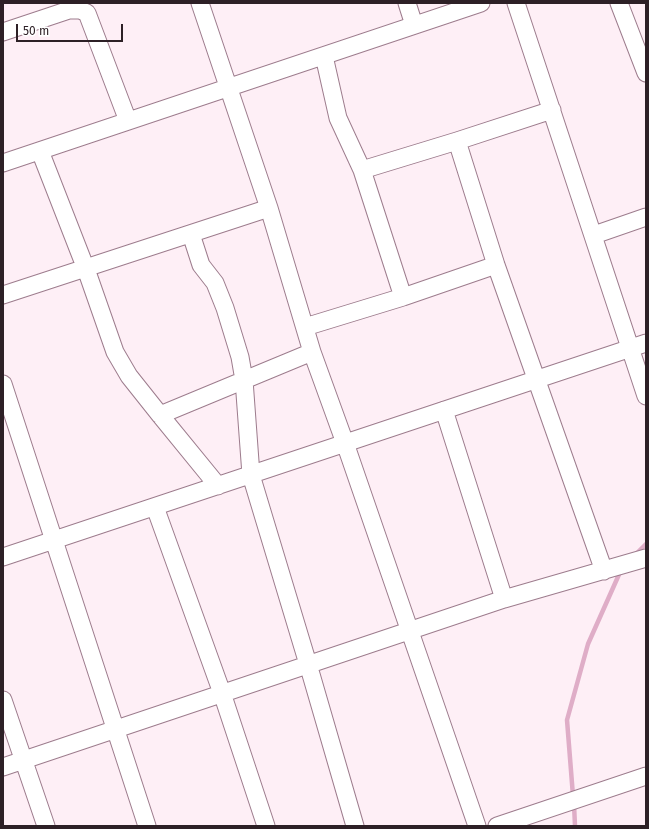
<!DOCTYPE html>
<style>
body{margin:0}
#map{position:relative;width:649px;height:829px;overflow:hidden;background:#feeff6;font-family:"Fira Sans",sans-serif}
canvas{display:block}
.frame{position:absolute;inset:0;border:4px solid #2d2026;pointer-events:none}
.scale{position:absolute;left:16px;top:24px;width:107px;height:18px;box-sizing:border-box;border:2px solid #2d2026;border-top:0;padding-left:5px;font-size:12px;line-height:14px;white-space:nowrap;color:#2d2026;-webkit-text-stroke:3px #fff;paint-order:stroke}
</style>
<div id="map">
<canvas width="649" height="829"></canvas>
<div class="frame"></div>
<div class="scale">50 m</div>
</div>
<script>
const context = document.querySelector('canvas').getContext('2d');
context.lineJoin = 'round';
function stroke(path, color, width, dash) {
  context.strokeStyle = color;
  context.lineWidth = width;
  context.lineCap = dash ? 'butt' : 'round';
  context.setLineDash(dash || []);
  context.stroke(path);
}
stroke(new Path2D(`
 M634 556 646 544
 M573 796 567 720 588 644 621 570
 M574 804 575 826`), '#dfadc7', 4.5);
const minor = new Path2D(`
 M200 3 269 208 312 352 345 443 477 826
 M407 3 414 25
 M516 3 646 396
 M619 3 646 73
 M3 32 69 10H80L87 13 128 121
 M324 56 338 118 362 170 403 297
 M457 141 496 265 604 571
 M40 151 86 269 115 352 129 376 160 415 218 486
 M3 163 481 3
 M362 170 457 141 552 110
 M191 234 201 265 215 283 225 308 240 357 244 380 251 475 308 664 355 826
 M594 235 646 217
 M3 295 269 208
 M305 327 403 297 496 265
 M3 384 147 826
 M444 410 504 599
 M160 415 312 352
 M155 507 222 693 266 826
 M3 557 646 343
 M3 700 46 826
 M3 767 504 599 646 558
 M497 826 646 776`);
stroke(minor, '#9d7c8d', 19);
stroke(minor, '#fff', 17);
</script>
